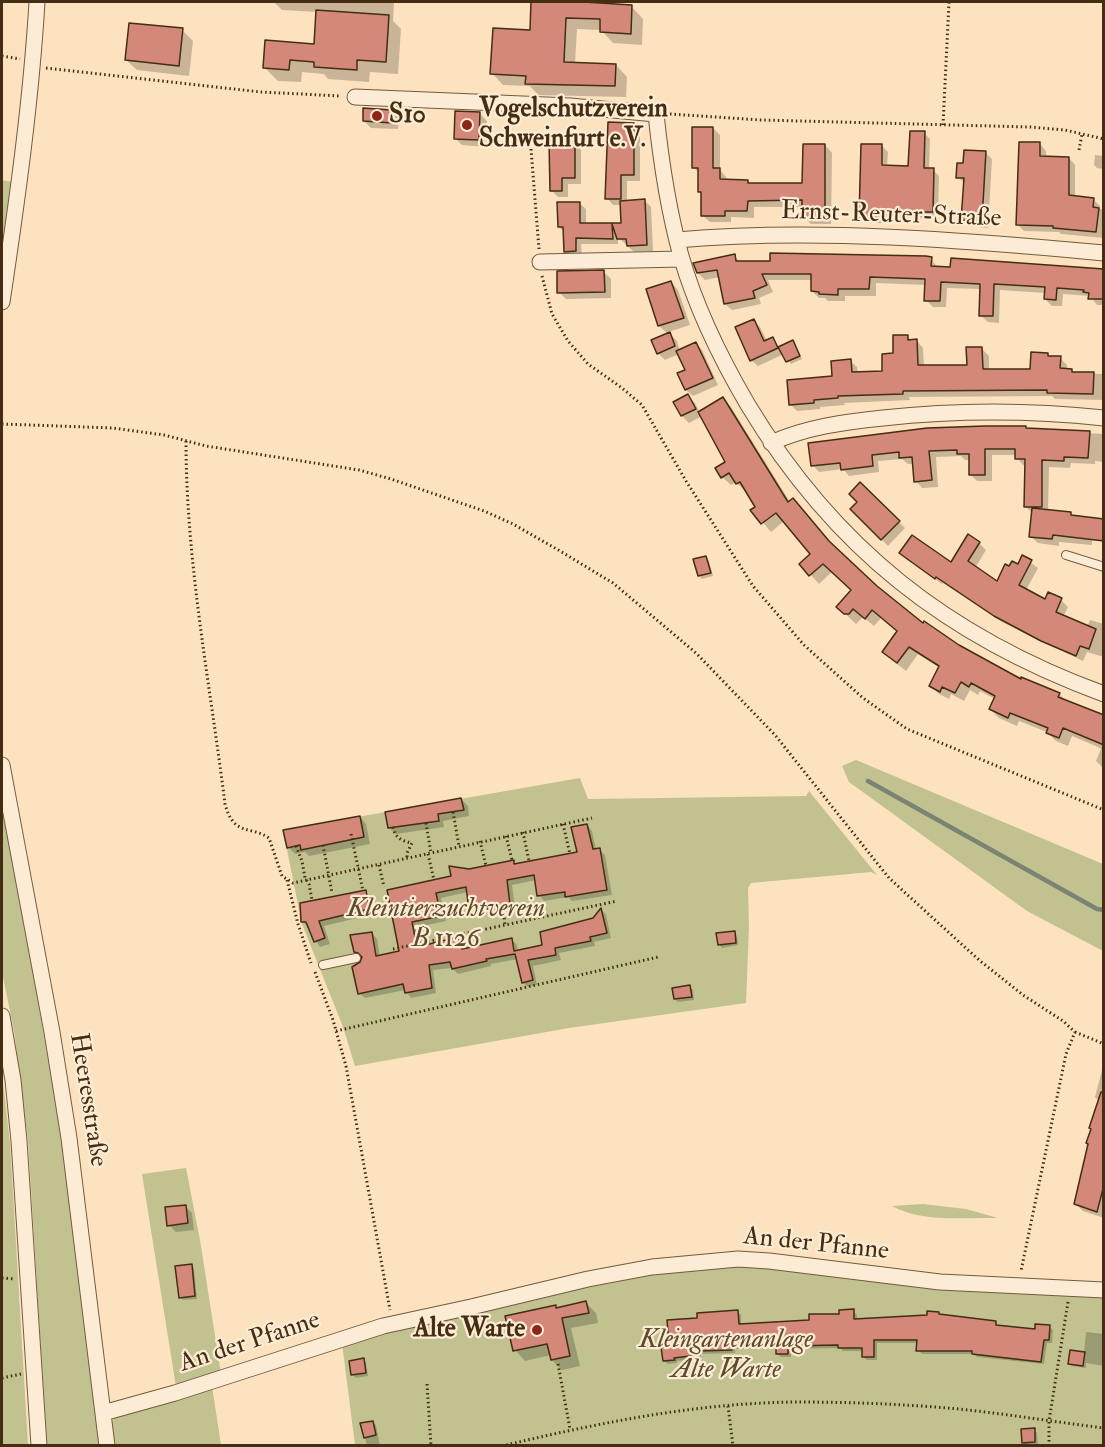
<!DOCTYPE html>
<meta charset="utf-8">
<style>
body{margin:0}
#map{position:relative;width:1105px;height:1447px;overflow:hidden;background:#fce2bf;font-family:"IM FELL Double Pica",serif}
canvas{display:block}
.frame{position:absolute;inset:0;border:3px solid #442d12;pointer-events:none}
</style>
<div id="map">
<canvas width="1105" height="1447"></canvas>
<div class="frame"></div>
</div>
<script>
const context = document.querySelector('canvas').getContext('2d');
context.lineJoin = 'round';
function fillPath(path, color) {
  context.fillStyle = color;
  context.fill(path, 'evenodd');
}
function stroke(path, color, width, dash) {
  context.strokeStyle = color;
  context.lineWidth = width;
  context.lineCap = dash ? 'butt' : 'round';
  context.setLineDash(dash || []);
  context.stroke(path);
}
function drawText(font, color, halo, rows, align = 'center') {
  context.font = font + ' "IM FELL Double Pica",serif';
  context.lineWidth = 4.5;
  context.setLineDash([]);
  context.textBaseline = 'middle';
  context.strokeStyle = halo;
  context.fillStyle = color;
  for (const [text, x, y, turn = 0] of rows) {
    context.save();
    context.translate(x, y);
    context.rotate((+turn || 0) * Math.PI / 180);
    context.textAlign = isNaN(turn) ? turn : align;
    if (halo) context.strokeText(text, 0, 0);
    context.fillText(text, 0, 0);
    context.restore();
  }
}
fillPath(new Path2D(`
 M2 180 12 182 2 254Z
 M856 760 1103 864V951L1027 911 849 782 842 766Z
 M580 778 588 799 806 796 809 791 877 875 871 872 751 883 748 888 749 926 746 1003 569 1028 355 1066 343 1027 302 924 283 830Z
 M2 794 62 1139 100 1445H47L28 1141 14 1031 2 972Z
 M2 1074 10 1143 28 1445H2Z
 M186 1168 200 1240 221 1374 176 1387 142 1174Z
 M923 1204 966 1209 998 1218C964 1217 922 1223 892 1206Z
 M745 1264 1103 1294V1445H355L342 1343 653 1270Z
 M212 1386 221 1445H113L111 1424 115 1415Z`), '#c2c290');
fillPath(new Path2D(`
 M274 2H394L393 21 401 29 398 74 370 72 369 82 328 79 324 74 302 72 301 82 278 81 265 68 315 45 317 12 282 10Z
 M533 2H584L632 7 643 19 642 45 613 43 601 30 577 29 575 64 616 65 627 77 626 97 538 95 530 86 503 85 492 73 532 31Z
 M182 30 193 41 189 76 137 70 126 60Z
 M392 111 399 118 398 129 371 128 364 121Z
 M480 114 487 121 485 147 462 145 455 138Z
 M633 124 640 131V181H627V202L645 201 651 207 653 251 634 252 618 237V244H581L582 257H572L565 251V233L559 227 579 203 586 209V224L622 225 621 205H613L607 198Z
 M713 128 720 135V170L726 177V181L747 182 751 185 804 184 825 145 832 153 831 224H811L804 217V207H754V218L731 217V222H710L702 215V194L699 191V173L694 168Z
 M924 133 930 139 929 170H933L939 176 938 218 886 217V223H867L861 217 882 146 888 152 887 167 910 168Z
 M574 143 581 150V184H568V197H558L552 191Z
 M1040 144 1046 151V158H1069L1075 165V197L1093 199 1100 206V209L1104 210V238L1061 234 1059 232 1024 231 1017 224Z
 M985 152 992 159 988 228 970 226 963 219 965 184 958 177 964 165Z
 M1095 155 1104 156V169L1097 168 1094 165Z
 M734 256 741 263 931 259 938 268 1104 272V305H1097L1090 296 1063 294 1062 306H1052L1045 299 1046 293 1000 290 999 323 988 322 981 316V289L947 288 946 307H933L926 300 927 285 876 283V296H845V301H828L825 298H819L812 291V280H768L773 292 759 298 761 304 732 310 725 304 720 277 705 280 698 273Z
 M604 272 611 279V298L566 299 559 292Z
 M671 282 678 290 690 325 668 332 677 341 680 351 696 343 702 350 718 385 693 396 686 390 687 371 679 354 665 360 658 353 668 334 659 326 648 290Z
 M754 321 760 327 767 341 773 339 780 348 793 342 802 359 791 364 784 354 758 366 751 360Z
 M907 336 912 341H917L923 348 924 367 968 366 982 349 989 356V370H1032L1047 354 1051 358H1060L1067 365V370H1071L1075 373 1102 374V358H1104V400L1055 399 1052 396 909 397 910 400 844 403 845 405 820 407V409L797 411 790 404 834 377 850 361 857 367 858 374 884 373Z
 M688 396 695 403 700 413 723 399 731 407 790 502 793 500 835 548 876 587 923 625 1021 681 1022 679 1059 694 1069 703 1104 718V769L1096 761 1101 749 1098 747 1072 736 1068 746 1056 741 1047 732 1019 721 1017 726 999 718 990 709 995 699 980 691 978 695 970 690 964 701 951 694 949 699 939 694 930 685 940 668 918 654 906 671 892 660 884 652 898 632 881 618 874 626 863 617 856 624 838 607 853 590 833 571 819 584 801 564 812 555 784 521 771 532 752 510 757 507 747 491 746 492 736 482 731 485 722 477 727 462 702 416 689 423 682 416Z
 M1025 427 1028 430 1104 434V462L1095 461V464L1071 463 1070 468 1049 467 1048 511 1071 514 1092 525V545L1059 542V546L1038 543 1030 536 1033 514 1025 506 1026 465H1023L1017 458V455H992V481H977L970 474V460H965L961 456 936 457 938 487 922 488 916 481 914 464H908L902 459 878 461 879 472 849 476 843 469 819 472 813 465Z
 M860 484 905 528 888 546 853 509 859 502Z
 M979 543 986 550 975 568 997 583 1010 568 1018 566 1023 557 1038 568 1026 590 1045 601 1049 594 1061 600 1068 607 1063 617 1087 627 1090 620 1104 624V657L1087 652 1083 661 1002 622 943 583 942 584 901 553 951 564Z
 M706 557 709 561 713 576 702 579 699 576Z
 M461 799 468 806 469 816 443 821 444 827 396 834 389 828Z
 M360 817 366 824 370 844 309 856 305 852 295 854 288 847Z
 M587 825 592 831 596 850H599L605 855 612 895 572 901 568 897 544 901 539 895 536 880 512 885 515 909 476 915 471 909 468 892 441 898 446 921 417 927 421 948 457 938 463 944 465 950 511 939 517 945 518 951 544 946 594 920 602 910 606 915 611 938 594 942 595 946 559 953 561 960 533 966 537 985 528 987 523 982 518 959 491 964V966L458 974 452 968 433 970 436 993 411 998 405 990 365 998 359 993 363 957 355 952 372 933 377 939 380 957 401 952 389 891 453 877 469 871 513 862 517 865 578 853Z
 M365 892 371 897 374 914 324 926 330 944 320 947 303 921Z
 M734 933 737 936 738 945 722 948 719 944Z
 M690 987 693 990 694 1000 678 1002 675 999Z
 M1102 1070H1104V1218L1083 1211 1076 1204 1095 1115 1093 1113 1098 1100 1095 1097Z
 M185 1206 192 1213 194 1230 176 1232 169 1225Z
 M191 1266 194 1269 197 1299 183 1300 180 1297Z
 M586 1303 596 1313 598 1323 571 1328 580 1366 562 1370 552 1360 551 1355 525 1361 515 1350 555 1306 558 1309Z
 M853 1311 857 1315V1320L929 1316 938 1313 941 1316 995 1322 1000 1327 1036 1330 1050 1327 1053 1330 1052 1343H1047L1044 1364 977 1357 974 1354H922L918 1350V1343H877V1360H867L863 1357V1351H843L840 1348 791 1349V1357H781L777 1354V1348L735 1349V1353L701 1354V1358L677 1361V1363L668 1364 664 1361 670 1347 699 1319 737 1312 741 1315V1325L811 1321Z
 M1086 1332 1104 1334V1366L1086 1363V1368L1072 1366 1069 1363 1084 1353Z
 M363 1360 366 1363 368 1376 356 1378 353 1375Z
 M372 1422 376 1425 380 1446H367L362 1424Z
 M1034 1430 1037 1433 1038 1445H1026L1023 1442Z`), '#0003');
stroke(new Path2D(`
 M868 781 1097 909 1104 910`), '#7b8373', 4.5);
const building = new Path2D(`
 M531 2H584L632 5 631 34 600 32V19L566 18 564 62 616 64 615 86 525 84 526 76 490 74 493 28 530 30Z
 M316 10 389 15 386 62 357 60V70L314 67V62L290 60 289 70 263 68 265 40 314 44Z
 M129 23 183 28 179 66 125 60Z
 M363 108 392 110V123L363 121Z
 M455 111 480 112 479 140 454 139Z
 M608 122 634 123V175H621V199H605Z
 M692 127H713V168H720V179L748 180V183H802L803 144H825V218H802V200L748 201 747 211H725V216H701V192H698V168H692Z
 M910 131H925L924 168H934L933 212H881L880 218 859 217 861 144H882V165L908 166Z
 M575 141V178H562V191H550L549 142Z
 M1019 142H1040V156L1069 157V195L1094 198 1093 207 1099 208 1096 232 1053 228V226L1016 225Z
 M964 150 986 151 982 221 961 220 964 178H956L957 163H963Z
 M645 199 647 245 627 246 626 239H617L612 224 613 239 576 238V251L564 252 563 227H558L557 202H580V223H621L620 201Z
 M770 253 926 256 932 257 931 266 950 267 951 258 1104 269V299H1088L1089 293 1083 292 1084 290 1057 288 1056 300 1044 299 1045 287 994 284 993 316H979L980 284 941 282 940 301H924L925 279 870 277 869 289H838V295L819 294V292L811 291V274H762L767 285 753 291 755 298 724 304 717 270 697 273 693 263 735 254 736 261H770Z
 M604 270 605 292 557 293V271Z
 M671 281 684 318 658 326 646 289Z
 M754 319 764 341 773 337 778 348 750 361 735 327Z
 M670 332 675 346 657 354 651 340Z
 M893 335H908V340L917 339 918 365H967L966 347H982L983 369H1030L1031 352 1048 353V356H1061L1060 368 1072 369V372H1094L1093 394 1047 393V390L903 391V394L838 396V398L814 400V403L789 405 787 380 832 376 831 361 851 359 852 372 882 371V354L893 353Z
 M793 340 800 356 786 362 778 347Z
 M696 342 713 378 685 390 677 373 685 370 676 351Z
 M688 394 696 409 681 416 673 402Z
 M723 397 788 502 793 498 829 541 877 586 923 623 924 621 959 645 1021 679V677L1060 693 1058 697 1104 715V745L1063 728 1059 738 1046 733 1048 728 1010 713 1008 718 989 709 995 696 971 683 969 687 961 682 955 693 942 687 940 692 929 686 939 666 909 647 897 663 882 652 897 631 872 610 865 619 853 609 849 614H844L836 607 851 590 823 564 809 576 799 564 810 554 776 513 761 524 750 510 755 507 740 482 736 484 729 473 721 478 715 468 725 462 698 412Z
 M985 426H1026V428L1090 431 1088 458 1064 457V461L1042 460V507H1024L1025 459H1015V449H985V475H969V454H957V450L929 451 932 480 914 482 912 457 899 458V452L872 455 873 466 841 470 840 463 811 466 808 443 927 428Z
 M860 482 900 521 881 540 850 509 857 502 849 494Z
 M1032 508 1071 512V515L1104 519V541L1053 535 1052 539 1029 537Z
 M968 534 980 542 968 561 997 581 1005 564 1009 566 1012 561 1018 564 1022 555 1032 560 1019 585 1045 599 1048 592 1062 598 1056 612 1096 629 1089 649 1080 646 1076 656 1041 641 994 616 936 577 935 579 899 553 912 535 951 562Z
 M706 556 711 573 698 576 693 559Z
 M461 798 464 810 438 814 439 821 388 828 385 812Z
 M360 816 364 837 301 850 300 845 287 848 283 830Z
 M587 824 593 849 600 848 607 890 565 897V892L537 896 534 875 507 880 510 904 469 910 466 887 436 893 441 916 412 922 417 947 458 937 462 949 512 938 514 951 542 945 540 932 593 918 601 908 607 933 590 937 591 941 555 948 556 955 528 960 533 980 522 983 515 954 486 959 487 961 452 969 450 962 429 965 432 988 405 993 403 984 358 994 352 967 360 962 362 957 358 953 354 952 350 935 372 932 376 956 399 951 387 890 451 876 449 866 469 869 514 860V864L577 852 571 827Z
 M366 890 369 909 319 921 325 938 314 942 306 922H301L300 903Z
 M735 931 736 943 718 945 716 933Z
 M690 985 692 997 674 999 672 988Z
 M1101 1092H1104V1185L1097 1212 1074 1204 1088 1144 1086 1143 1091 1129 1089 1128Z
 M186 1205 188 1223 167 1226 165 1207Z
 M192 1264 195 1296 179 1298 175 1266Z
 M586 1301 589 1313 562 1318 570 1356 551 1360 547 1344 513 1351 505 1316 556 1305V1308Z
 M854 1309V1319L927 1315V1311L939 1312V1314L996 1321V1325L1035 1329V1324L1050 1325 1049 1340H1044L1041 1362 972 1354V1351H916L917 1340H874V1357H862V1348H838V1345L788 1346V1354H776V1344L732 1346V1350L698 1351V1355L674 1358 675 1360 663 1361 661 1347 669 1346 667 1320 697 1318V1313L738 1310 739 1324 809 1320V1314H839V1310Z
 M1070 1350 1085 1352 1083 1366 1068 1364Z
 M364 1358 366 1373 351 1375 349 1361Z
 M373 1421 376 1435 364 1438 360 1423Z
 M1035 1428V1442L1022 1443 1021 1429Z`);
fillPath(building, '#d3887a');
stroke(building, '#442d12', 1.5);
const service = new Path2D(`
 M1066 555 1104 567
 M323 965 356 958`);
const minor = new Path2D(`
 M355 97 570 106 656 114C661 162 668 209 681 256 696 308 721 359 748 405 834 548 948 637 1104 694
 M677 240C815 228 965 240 1104 253
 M540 262 682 259
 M2 302C17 202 31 102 37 2
 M771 443C806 427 844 422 883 418 956 410 1030 410 1104 418
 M2 765 52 1032 69 1138 107 1446
 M2 1016 13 1080 19 1141 39 1446
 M103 1413 175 1393 383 1326 471 1307 588 1279 652 1267 738 1259 769 1261 940 1282 1104 1290`);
stroke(service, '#725a3d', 10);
stroke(minor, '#725a3d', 17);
stroke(new Path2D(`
 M2 56 20 59
 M46 68 261 92 341 96
 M670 114 761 120 1030 127 1065 130 1104 139
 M943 125 949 2
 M531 149 539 249
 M1079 150 1082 134
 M542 276 552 314 568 341 588 364 622 388 642 405 686 481 753 586 804 645 863 698 907 729 1104 810
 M2 424 113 428 164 435 206 446 359 470 391 479 484 511 513 524 560 551 613 583 696 653 775 735 889 878 979 960 1023 995 1063 1021 1075 1032 1066 1054 1021 1271
 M186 441C186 563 210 683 225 804 234 837 250 825 269 838L282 876 293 883 592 818
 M453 812 459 846
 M426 823 431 853
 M563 824 570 854
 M393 827C395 838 402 841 412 843L407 853V858
 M523 832 529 861
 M351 834 363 891
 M506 836 512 860
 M480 841 486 866
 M323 845 332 893
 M296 846 302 861 305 878 309 884 312 900
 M428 854 434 880
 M379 865 384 887
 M287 880 298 924 311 963
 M503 909 505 925
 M393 949 617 901
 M315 972 333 1020 346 1066 390 1310
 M336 1031 658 957
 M1075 1032 1104 1044
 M2 1278 15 1279
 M558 1364 570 1429
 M2 1378 21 1374
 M427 1384 431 1446
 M728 1406 733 1446
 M502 1446C598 1423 696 1403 795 1402 849 1402 905 1404 959 1409 1007 1414 1055 1422 1104 1428
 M1049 1446V1421L1068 1302`), '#442d12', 3, [1.5, 3]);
stroke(service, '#fdecd5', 8);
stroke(minor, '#fdecd5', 15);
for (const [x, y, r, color] of [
 [377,116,6,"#8f2418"],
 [467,125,6,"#8f2418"],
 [537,1330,6,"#8f2418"]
]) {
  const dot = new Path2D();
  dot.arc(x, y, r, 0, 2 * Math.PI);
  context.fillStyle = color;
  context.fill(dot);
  stroke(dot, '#fdecd5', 2);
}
drawText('bold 26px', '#442d12', '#fdecd5', [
 ["Vogelschutzverein",479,110],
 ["Schweinfurt e.V.",479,140],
 ["S10",389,116],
 ["Alte Warte",525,1330,"right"]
], 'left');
drawText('26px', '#442d12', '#fdecd5', [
 ["Ernst-Reuter-Straße",891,216,2],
 ["Heeresstraße",87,1100,81],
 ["An der Pfanne",816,1245,6],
 ["An der Pfanne",250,1343,-18]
]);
drawText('italic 26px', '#5d4b2b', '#fdecd5', [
 ["Kleintierzuchtverein",446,910],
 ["B 1126",446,940],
 ["Kleingartenanlage",726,1341],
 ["Alte Warte",726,1371]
]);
</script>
